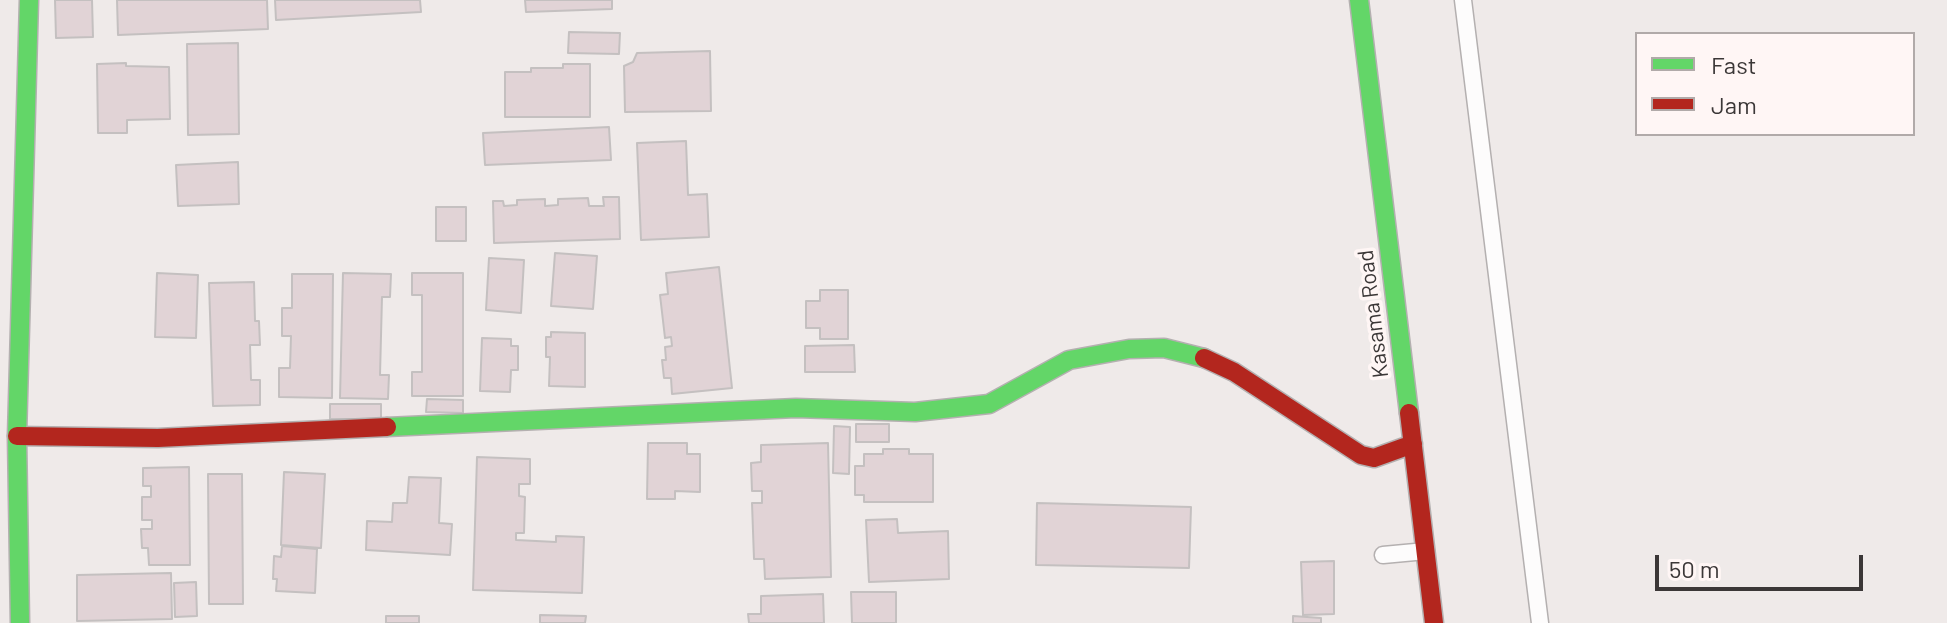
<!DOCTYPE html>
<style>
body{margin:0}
#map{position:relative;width:1947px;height:623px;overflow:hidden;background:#efeae9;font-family:Barlow,sans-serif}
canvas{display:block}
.legend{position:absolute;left:1635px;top:32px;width:280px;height:104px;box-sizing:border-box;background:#fff6f5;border:2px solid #b1aaa9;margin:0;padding:10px 14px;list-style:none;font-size:24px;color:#3b3737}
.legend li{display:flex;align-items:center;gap:16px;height:40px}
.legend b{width:40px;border:2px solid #b1aaa9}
.scale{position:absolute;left:1655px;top:555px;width:208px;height:36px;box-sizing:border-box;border:4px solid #3b3737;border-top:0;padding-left:10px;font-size:24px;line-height:28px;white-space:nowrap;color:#3b3737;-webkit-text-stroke:6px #fff6f5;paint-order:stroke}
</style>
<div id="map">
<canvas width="1947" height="623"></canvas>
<ul class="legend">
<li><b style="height:10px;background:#63d668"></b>Fast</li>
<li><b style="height:10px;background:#b3261e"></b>Jam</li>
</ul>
<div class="scale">50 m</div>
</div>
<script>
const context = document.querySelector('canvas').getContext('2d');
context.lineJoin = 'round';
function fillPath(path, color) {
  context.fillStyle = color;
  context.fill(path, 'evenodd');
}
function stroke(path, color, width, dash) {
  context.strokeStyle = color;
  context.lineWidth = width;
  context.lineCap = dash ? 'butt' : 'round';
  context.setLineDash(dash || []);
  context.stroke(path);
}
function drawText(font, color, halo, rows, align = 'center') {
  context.font = font + ' Barlow,sans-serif';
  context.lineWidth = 7;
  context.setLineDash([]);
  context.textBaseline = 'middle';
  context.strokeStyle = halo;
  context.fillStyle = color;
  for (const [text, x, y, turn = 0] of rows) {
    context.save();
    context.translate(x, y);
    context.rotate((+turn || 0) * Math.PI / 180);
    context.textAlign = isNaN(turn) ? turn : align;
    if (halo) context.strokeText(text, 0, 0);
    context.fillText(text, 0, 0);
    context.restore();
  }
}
const building = new Path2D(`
 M55 0H92L93 37 56 38Z
 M117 0H267L268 29 118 35Z
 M275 0H420L421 12 276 20Z
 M525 0H612V9L526 12Z
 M569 32 620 33 619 54 568 53Z
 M238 43 239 134 188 135 187 44Z
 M710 51 711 111 625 112 624 66 633 62 637 53Z
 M126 63V66L169 67 170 119 127 120V133H98L97 64Z
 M563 64H590V117H505V72H531V68H563Z
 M609 127 611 160 485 165 483 133Z
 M686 141 688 195 707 194 709 237 641 240 637 143Z
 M238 162 239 204 178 206 176 165Z
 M603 197H619L620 239 494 243 493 201H503L504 206 517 205V200L545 199V206L558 205V199L588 198 589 206H604Z
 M436 207H466V241H436Z
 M555 253 597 256 593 309 551 306Z
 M489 258 524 260 521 313 486 310Z
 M719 267 732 388 672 394 671 378H664L662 360H666L665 347 672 346 671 337 665 338 660 295 668 294 666 273Z
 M157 273 198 275 196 338 155 337Z
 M343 273 391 274 390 297H382L380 375H389L388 399 340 398Z
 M412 273H463V396H412V372H422V295H412Z
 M292 274H333L332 398 279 397V368H290L291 336H282V308H292Z
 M254 282 255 321H259L260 345H250L251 380H260V405L213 406 209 283Z
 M820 290H848V339H820V328H806V301H820Z
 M551 332 585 333V387L549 386 550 357H546V337H551Z
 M482 338 511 339V346H518V370H511L510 392 480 391Z
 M854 345 855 372H805V346Z
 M427 399 463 400V413L426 412Z
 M330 404H381V419H330Z
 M856 424H889V442H856Z
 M834 426 850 427 849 474 833 473Z
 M648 443H687V454H700V492L675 491V499H647Z
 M828 443 831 577 765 579 764 559H754L752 503H762V491H752L751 463 761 462V445Z
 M883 449H909V454H933V502H864V495H855V466H864V454H883Z
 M477 457 530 459V484H519V496L525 497 524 533H516V540L556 542V536L584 537 582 593 473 590Z
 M189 467 190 565H149L148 548H142L141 529H152V520H142V497H151V486H143V468Z
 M284 472 325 474 321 548 281 545Z
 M208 474H242L243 604H209Z
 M409 477 441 478 439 523 452 524 450 555 366 550 367 521 392 522 393 503H407Z
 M1037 503 1191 507 1189 568 1036 565Z
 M897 519 898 533 948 531 949 579 869 582 866 520Z
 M282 546 317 549 315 593 276 591 277 579H273L274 556 281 557Z
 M1334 561V614L1303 615 1301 562Z
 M171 573 172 619 77 621V575Z
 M196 582 197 616 175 617 174 583Z
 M851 592H896V623H852Z
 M823 594 824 623H749L748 614H761V596Z
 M540 615 586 616 585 623H540Z
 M386 616H419V623H386Z
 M1293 616 1321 618V623H1293Z`);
fillPath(building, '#e1d3d6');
stroke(building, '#c4c0c0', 2);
const lane = new Path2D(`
 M1463 0 1540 623
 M1383 555 1426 551`);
const fast = new Path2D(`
 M1359 0 1409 413
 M387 427 796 408 915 412 989 404 1069 360 1129 349 1164 348 1204 358
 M20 623 17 436 29 0`);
const jam = new Path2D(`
 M1204 358 1234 372 1361 455 1374 458 1413 444
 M1409 413 1434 623
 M17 436 158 438 387 427`);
stroke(lane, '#b4b0b0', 19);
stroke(fast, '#b4b0b0', 21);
stroke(jam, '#b4b0b0', 21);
stroke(lane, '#fdfcfc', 16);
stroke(fast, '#63d668', 18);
stroke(jam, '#b3261e', 18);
drawText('22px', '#3b3737', '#fff6f5', [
 ["Kasama Road",1373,314,-97]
]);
</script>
